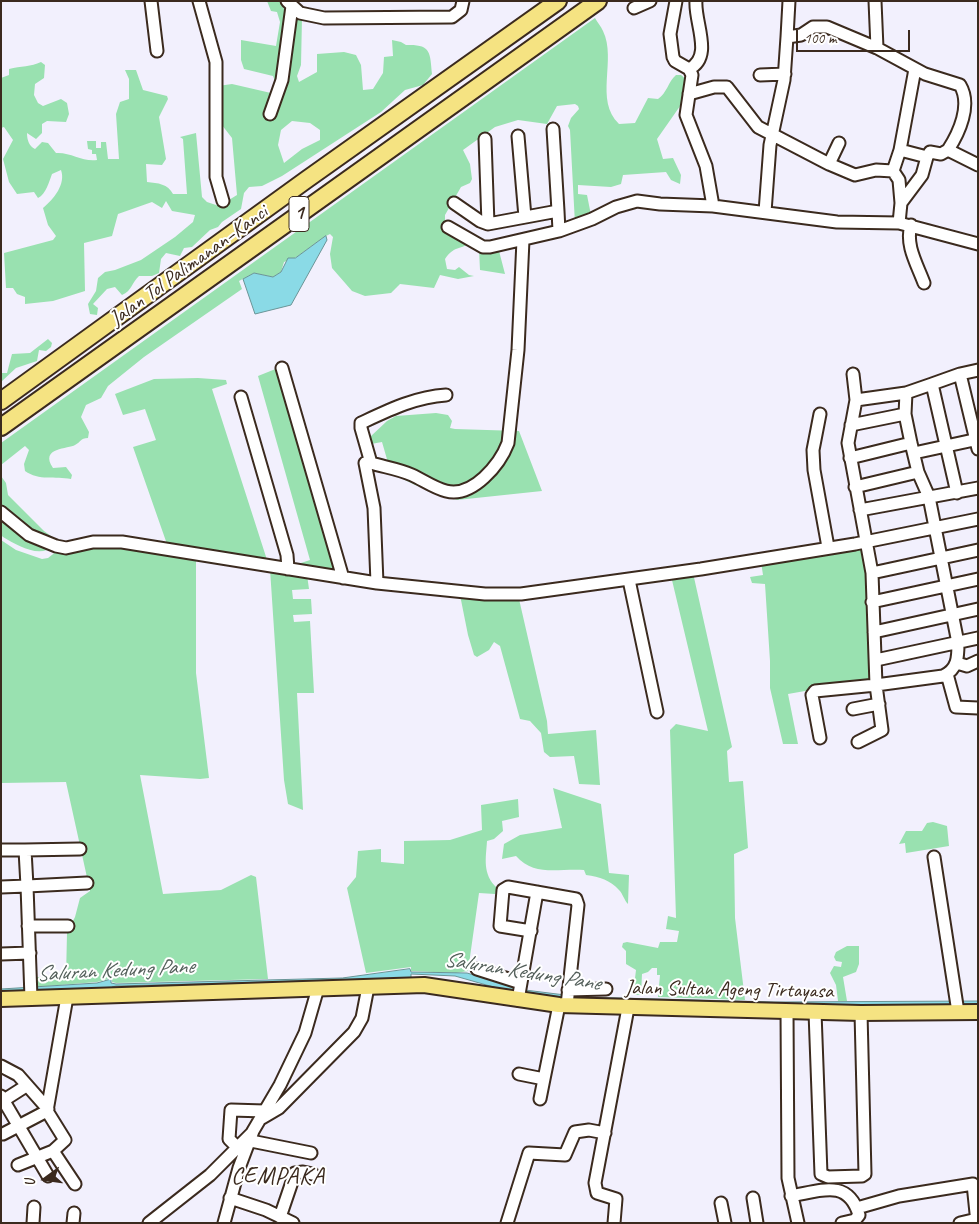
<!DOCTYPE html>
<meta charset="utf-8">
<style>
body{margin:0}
#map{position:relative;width:979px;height:1224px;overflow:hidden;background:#f2f0fd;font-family:Caveat,sans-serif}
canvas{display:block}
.frame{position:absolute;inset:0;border:2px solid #3b2a1e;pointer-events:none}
.north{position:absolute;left:20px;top:1154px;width:50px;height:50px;-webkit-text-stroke:4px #fff;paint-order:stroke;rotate:256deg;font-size:14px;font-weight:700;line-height:20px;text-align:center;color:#3b2a1e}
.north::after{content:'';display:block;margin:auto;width:18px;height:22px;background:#3b2a1e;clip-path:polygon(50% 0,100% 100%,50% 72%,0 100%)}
.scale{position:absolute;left:796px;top:30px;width:114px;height:22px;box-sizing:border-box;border:2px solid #3b2a1e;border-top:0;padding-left:6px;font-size:15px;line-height:18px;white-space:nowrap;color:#3b2a1e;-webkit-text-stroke:4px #fff;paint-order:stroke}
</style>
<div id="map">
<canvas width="979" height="1224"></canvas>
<div class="frame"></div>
<div class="north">U</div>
<div class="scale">100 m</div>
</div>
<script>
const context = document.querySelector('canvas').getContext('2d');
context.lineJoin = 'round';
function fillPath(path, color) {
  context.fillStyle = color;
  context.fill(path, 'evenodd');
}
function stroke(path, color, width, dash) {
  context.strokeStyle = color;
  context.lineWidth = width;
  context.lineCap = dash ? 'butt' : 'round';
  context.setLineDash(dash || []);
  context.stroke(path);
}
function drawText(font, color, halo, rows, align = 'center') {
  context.font = font + ' Caveat,sans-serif';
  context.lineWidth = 4;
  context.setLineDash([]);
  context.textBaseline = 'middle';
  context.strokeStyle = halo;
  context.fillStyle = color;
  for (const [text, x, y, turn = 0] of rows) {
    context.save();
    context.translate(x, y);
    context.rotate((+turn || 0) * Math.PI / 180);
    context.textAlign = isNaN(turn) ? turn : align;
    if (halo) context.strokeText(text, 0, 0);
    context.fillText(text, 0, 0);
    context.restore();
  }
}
fillPath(new Path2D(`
 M267 1H280L284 9 296 13 302 18 301 65 297 76 299 82 317 72V54L344 52 356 55 361 65 363 90 373 89 383 73 384 57 393 56 392 40 401 42 406 45C431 44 430 52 432 74L423 85 405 90 381 112 282 176 262 186 249 187 244 193 241 209 222 222 218 227 210 230 192 247 184 248 180 256 166 253 161 259 159 273 152 276H139C132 282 132 291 122 295L115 287 107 289 93 304 98 308 97 315 90 314 88 304 96 291 98 278 105 272 115 270 141 260 175 237 193 222 195 215 172 211 166 201 162 208 152 202 118 214 112 236 84 243 85 291 53 301 25 304V297L17 294 13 288H6L4 253 53 240 56 236 48 225 43 208C54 199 66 184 61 170L52 174C49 182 46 194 38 198L34 192 17 194 9 182 3 159 13 140 4 127 1 128V78L9 75V69C21 66 31 67 41 62L45 65 44 78 35 84 34 95 38 103 43 106 61 99 67 103 69 114 66 122 47 121 42 124V133L36 139 27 133C27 140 29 146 35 149L42 142 48 143 56 153C71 152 82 162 97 160L96 154H92V150L88 149 87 141H96V148H101V142H106L108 159H119L116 114 120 102 129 99V79L125 70H136L143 90 167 96 168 99 159 117 166 159 162 165 146 164 147 182C158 183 168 184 173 194H187L183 139 180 137 196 133 202 197 207 202 219 206 237 195 232 138 218 120V86L232 84 271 93 275 81 273 76 244 69 241 60V40L276 46 280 22 277 12 271 11ZM292 121 310 123 320 130V140L302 149 284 163 278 145 281 130Z
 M595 18C597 22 601 26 603 31 617 60 594 100 619 124L635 123 648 98 658 99C667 93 668 82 676 75H681L688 81 685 99 657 139 663 159 673 158 681 175 680 184 671 180 666 172 623 175 621 184 611 187 578 185V194L587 195 591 215 575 224 570 130 568 126 571 118 579 109 578 106 575 104 557 106 547 124 518 120 495 127 463 150 470 164 472 179 470 183 461 187 445 215V227L470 243C459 250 454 246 445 259L447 269 455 270 459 267 469 275 474 276 458 279 440 275 434 288 400 284 391 293 365 296 352 291 332 268 330 254 333 237 330 234 326 236 295 258 284 262 281 272 273 277 254 273 239 281 242 289 144 357 108 386 101 398 86 405 81 417 89 432 88 438C80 438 81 442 75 445 69 449 39 447 53 468L66 467 72 475 71 479C55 476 39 481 25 471L24 464 29 450 25 446 1 465V443Z
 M498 247 505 274 480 270 479 249Z
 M48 339 52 343 51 347 46 351 39 350 37 361 16 368 1 382V373H7L12 354 30 353Z
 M278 368 340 575 299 568 298 564 310 560 258 376Z
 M198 378 226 380 227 384 212 389 268 563 168 547 133 447 156 440 145 409 123 415 115 394 154 379Z
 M436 413 448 415 452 421 450 428 455 429 519 431 542 491 457 500 415 485 391 473 382 442 371 444 370 437 387 421 396 416Z
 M1 476 6 483 8 495 44 531 62 544 43 539 1 509Z
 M1 517 48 548 47 550C33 555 15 544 3 537L1 535Z
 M1 540 16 550 42 559 48 558 57 551 107 544 196 557V673L209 778 200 779 140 775 163 894 221 890 251 875 256 877 268 979 116 983 112 982V978L97 982 36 987 35 977 66 978 67 933 75 917 80 898 90 891 66 782 1 783Z
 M865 546 873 679 788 694 798 744H783L770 688V661L765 584 752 583 750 577 763 575 761 562Z
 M270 569 307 575 309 589 292 590 293 599H311L312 614 293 615 294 622 310 621 314 693H297L303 810 288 804 284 780Z
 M693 573 732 747 727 751 729 782 743 781 748 848 734 854 735 918 745 1000 658 997 660 975H657V968H652L648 972 642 974 641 995H633L636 970 626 964V951L622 947 623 943 627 942 658 948 660 942H677L679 931 666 929 668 916 676 918 670 730 676 724 708 731 671 576Z
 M460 595 519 599 547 721 548 734 596 730 600 785 579 784 574 756 550 757 544 752 541 733 530 721 520 719 500 646 494 642 489 650 477 657 474 655 468 635Z
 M553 788 601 804 609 873 629 875 628 904C624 900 623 894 619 890 610 880 600 877 586 875L584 870C559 868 534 877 516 856L502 859 504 844 520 835 562 828Z
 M518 799 519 817 502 821 503 831 494 839 487 841C486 858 482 874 497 888L495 894 479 893 468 971 456 973 411 971V967L366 973 347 888 356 877 358 851 381 849V862L404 864V841L450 840 482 830 481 805Z
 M933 822 947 826 949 846 906 853 905 843 899 844 906 831H922L927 823Z
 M847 946H859V964L856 972 843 977 847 1001H838L836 985 830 973 834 966 841 967 842 962 836 961 834 957 836 952Z`), '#99e1b0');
const water = new Path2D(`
 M326 236 327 240 291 305 255 314 243 279 254 273 273 277 281 272 288 258H295Z
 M410 969 411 972 467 973 525 990 581 997 774 1002 978 1001V1007L866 1008 581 1003 511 992 455 976 411 974V978L116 986 112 987V990L98 989 1 994V989L97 983 111 979V983L116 984 342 978Z`);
fillPath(water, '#8adae6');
stroke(water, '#6a9496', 1);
const minor = new Path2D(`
 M151 1 157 51
 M199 1 216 62V177L223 201
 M287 1 300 13 324 18 452 17 461 10 463 1
 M676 1 670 34 673 57 675 61 689 69 692 75 686 115 706 166 713 206
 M875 1 877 48
 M634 8 650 1
 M787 37 789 1
 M689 69C714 57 694 22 696 1
 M915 69 900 150 927 157 930 152 941 154 948 150 978 165
 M760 75 785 74
 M689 94 714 87H727L758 127 829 164 839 143
 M270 114 282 80 292 6
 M553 129 558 211
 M518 136 525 217
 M485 139 488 224
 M829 164 855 175 876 170 893 171 900 150
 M893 171 899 180 901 203
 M454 203 480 221 488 224 558 211 559 231
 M765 212 770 145 784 80 787 37 801 35 813 27H827L877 48 925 74 960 85C972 105 959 133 948 150
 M899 223 901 203 922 175 927 157
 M911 225C905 245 917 264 924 283
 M448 227 483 247H490L559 231 592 219 616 207 637 201 660 204 713 206 837 222 899 223 978 244
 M282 368 343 578
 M960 374 978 449
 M932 384 960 374 978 370
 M241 397 287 555 288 569
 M856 400 906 393
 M820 414 813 450 814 470 828 547
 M851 425 905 414
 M914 453 978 439
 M850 458 911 443
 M371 463 361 428V423C389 410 415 397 446 395
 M855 487 918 472
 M860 510 978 488
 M1 512 29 535 56 546 66 548 93 542H122L377 583 485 594H521L701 569 855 544 978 519
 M872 573 978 550
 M629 580 657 712
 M377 583 374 508 365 463H371C384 467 399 469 412 475 423 480 434 488 446 491 473 498 500 464 508 443L518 350 523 240
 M872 602 978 579
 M874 632 978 609
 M876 660 978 638
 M957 663 967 666 978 661
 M947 674 956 707 978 708
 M853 709 879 704
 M820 738 812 695 815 691 876 685 872 573 848 443 856 400 853 374
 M858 742 882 730 876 685 943 676C958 669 958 657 958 643L929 497 918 472 911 443 905 414 906 393 932 384 957 493
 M80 849 25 850 27 886 87 883
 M1 850H25
 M934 857 958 1012
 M1 887 27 886 31 998
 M28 926H68
 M531 931 500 926 503 890 508 887 576 899 578 905 567 1005
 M1 954 30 953
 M477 969 521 983
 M568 990 606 989
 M518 1000 537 892
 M787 1011 788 1178 798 1223
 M815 1012 821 1174 828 1177 862 1176 865 1174 861 1013
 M1 1066 18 1075 48 1109
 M519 1074 544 1079 559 1005
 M1 1096 48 1176
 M540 1099 544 1079
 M1 1102 26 1086
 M47 1111 65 1140 53 1151
 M262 1118 279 1108 354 1032 362 1018 368 987
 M3 1134 47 1111 67 997
 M251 1141 311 1153
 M238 1148 229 1139 231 1110 265 1111
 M18 1165 53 1151 75 1184
 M791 1196C820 1191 848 1178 859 1215L855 1220 842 1223
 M230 1198 266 1210 293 1223
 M753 1198 757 1223
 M721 1203 725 1223
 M857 1208 899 1196 973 1184 977 1223
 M280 1217 295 1173 303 1172 313 1174
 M33 1223 34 1207
 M73 1223 74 1213
 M149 1223 210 1175 252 1133
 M224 1223 239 1168 253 1131 280 1085 305 1033 318 988
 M507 1223 529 1153 565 1155 575 1132 589 1130 605 1133
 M614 1223 616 1199 597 1193 595 1183 628 1008
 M960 1223 977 1219`);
const major = new Path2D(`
 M1 999 424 985 559 1005 861 1013 978 1012`);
const highway = new Path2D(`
 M1 401 306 180 558 1
 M1 427 598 1`);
stroke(minor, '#3b2a1e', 15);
stroke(major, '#3b2a1e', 18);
stroke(highway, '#3b2a1e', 20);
stroke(minor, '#fff', 11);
stroke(major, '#f5e382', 14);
stroke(highway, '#f5e382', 16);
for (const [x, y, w] of [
 [299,214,20]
]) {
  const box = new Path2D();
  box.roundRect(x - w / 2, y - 17.5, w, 35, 4);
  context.fillStyle = '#fff';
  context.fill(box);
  stroke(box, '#3b2a1e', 1);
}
drawText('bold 20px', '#3b2a1e', null, [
 ["1",299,214]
]);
drawText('21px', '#3b2a1e', '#fff', [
 ["Jalan Tol Palimanan–Kanci",189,266,-36],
 ["Jalan Sultan Ageng Tirtayasa",729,990,1]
]);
drawText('italic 22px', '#535f5a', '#fff', [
 ["Saluran Kedung Pane",115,971,-3],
 ["Saluran Kedung Pane",522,972,9]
]);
context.letterSpacing = '1px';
drawText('24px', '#3b2a1e', '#fff', [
 ["CEMPAKA",278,1177]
]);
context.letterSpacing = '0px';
</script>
